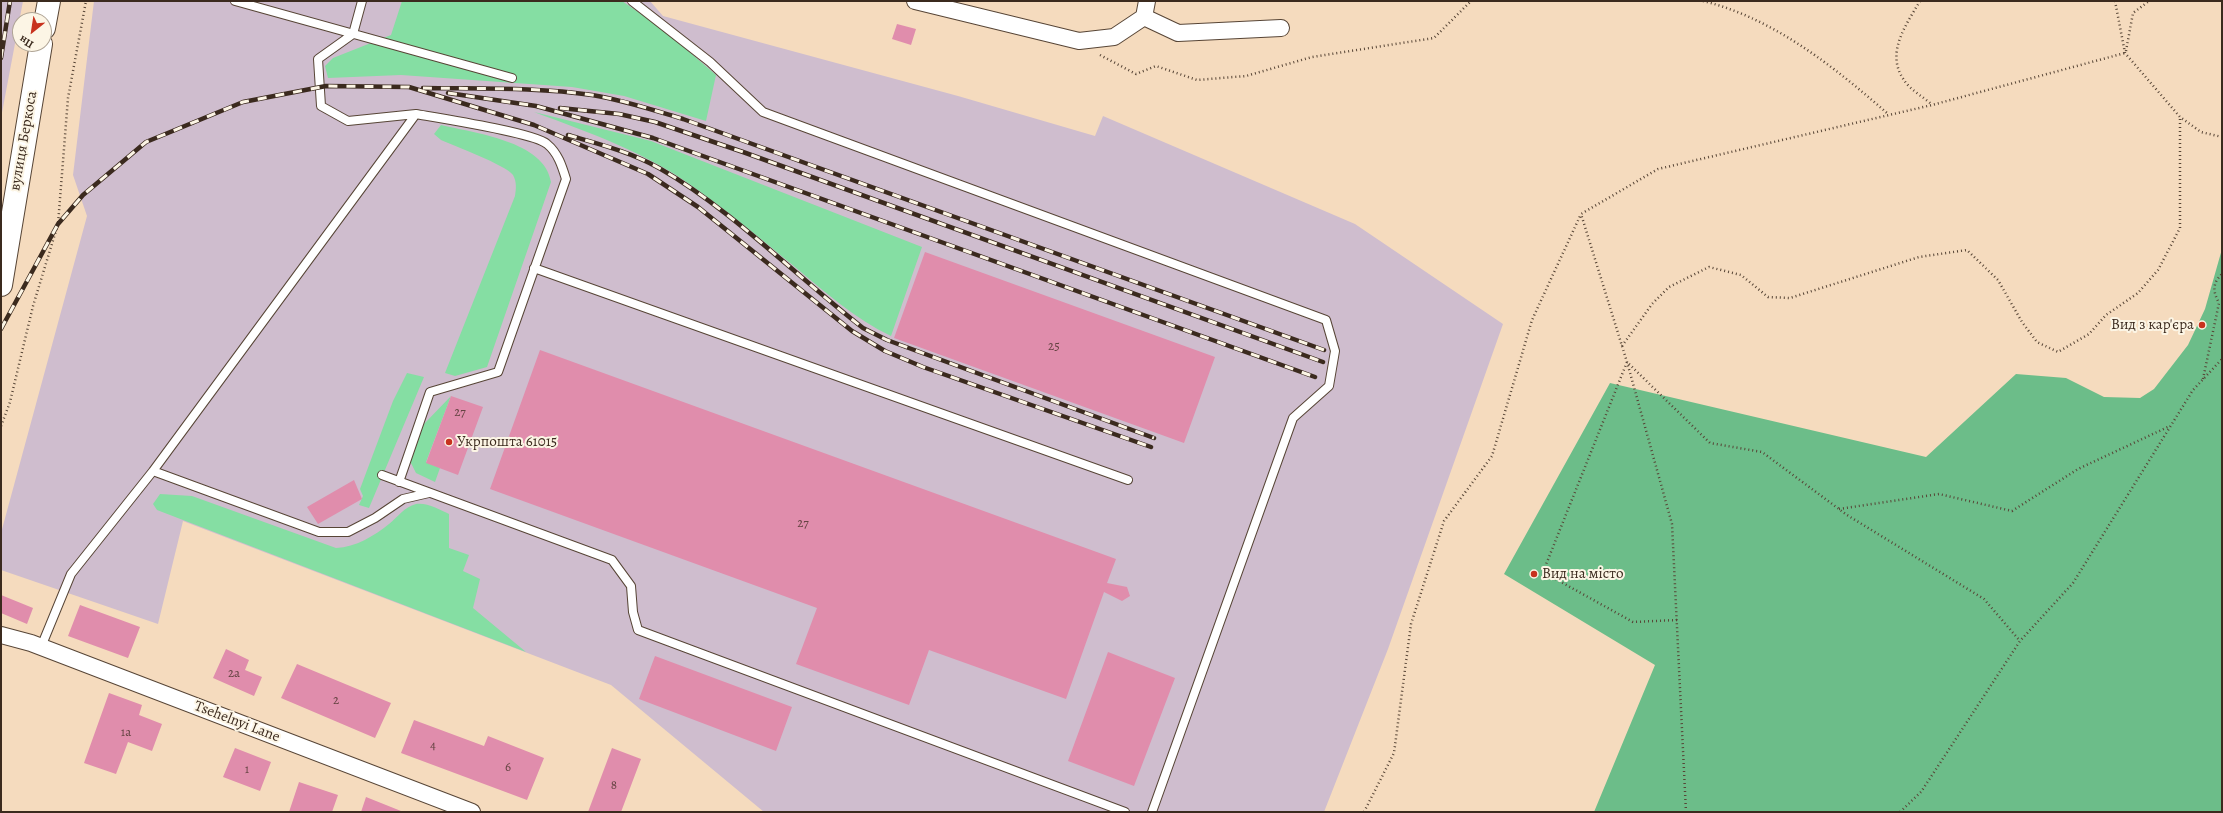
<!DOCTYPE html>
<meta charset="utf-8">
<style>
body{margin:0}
#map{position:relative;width:2223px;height:813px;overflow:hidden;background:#f5dbbe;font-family:Alegreya,serif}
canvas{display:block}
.frame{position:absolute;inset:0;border:2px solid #3b2a1e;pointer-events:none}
.north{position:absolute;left:12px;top:12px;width:40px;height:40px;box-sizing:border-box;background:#fcf5e5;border:1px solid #afa495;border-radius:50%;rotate:210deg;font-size:11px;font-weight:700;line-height:16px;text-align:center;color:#3b2a1e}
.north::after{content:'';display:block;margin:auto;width:14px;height:18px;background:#c8321e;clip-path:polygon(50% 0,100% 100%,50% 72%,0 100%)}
</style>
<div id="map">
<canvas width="2223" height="813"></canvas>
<div class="frame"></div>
<div class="north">Пн</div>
</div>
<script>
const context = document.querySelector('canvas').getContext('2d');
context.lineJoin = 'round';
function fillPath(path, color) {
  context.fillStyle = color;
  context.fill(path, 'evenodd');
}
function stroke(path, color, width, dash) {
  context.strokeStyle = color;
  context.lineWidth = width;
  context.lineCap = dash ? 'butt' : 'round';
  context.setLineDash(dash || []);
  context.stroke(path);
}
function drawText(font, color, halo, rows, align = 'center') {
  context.font = font + ' Alegreya,serif';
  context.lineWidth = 4;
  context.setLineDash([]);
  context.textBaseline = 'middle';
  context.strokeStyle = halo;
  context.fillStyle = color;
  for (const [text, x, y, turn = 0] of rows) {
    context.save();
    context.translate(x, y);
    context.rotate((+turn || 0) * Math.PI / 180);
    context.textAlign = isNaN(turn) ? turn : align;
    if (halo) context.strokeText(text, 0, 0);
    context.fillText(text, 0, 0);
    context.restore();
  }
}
fillPath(new Path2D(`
 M1 1H23L1 118Z
 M94 1H650L663 16 958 96 1095 136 1103 116 1355 224 1503 324 1388 649 1324 812H764L611 685 183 521 158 624 1 570V533L87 216 73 175Z`), '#cfbdce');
fillPath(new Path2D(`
 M402 1H622L663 29 716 75 706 121 624 96 572 87 401 75 328 78 325 66 333 58 391 35Z
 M534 112 651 141 922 247 891 336C855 319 825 292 795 267 762 240 730 213 695 188 646 152 590 133 534 112Z
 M441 125C474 133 545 141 551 182L487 367 455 376 445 373 515 196C516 189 517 182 513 175 506 165 454 146 441 140L434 134Z
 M407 373 424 377 369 508 359 505 363 496 360 489 393 401Z
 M451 396 426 462 440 468 435 482 416 473 410 461 424 424Z
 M160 494 192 496 336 548C356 547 374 536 389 524 398 517 404 507 416 504 426 502 441 510 449 514V548L469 555 463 571 480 579 473 608 526 652 157 510 153 504Z`), '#85dea3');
fillPath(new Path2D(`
 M2222 249V812H1594L1655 665 1504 574 1610 383 1926 457 2016 374 2066 378 2104 397 2140 398 2154 389 2188 345 2205 309Z`), '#6cbd89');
fillPath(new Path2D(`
 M897 24 916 29 911 45 892 39Z
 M925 252 1215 357 1184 443 894 338Z
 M540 350 1116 559 1107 583 1127 587 1130 596 1122 601 1104 592 1066 699 929 650 909 705 796 664 817 608 490 489Z
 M451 396 483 407 458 475 426 463Z
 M354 480 362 499 318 524 307 507Z
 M1 595 33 608 27 624 1 613Z
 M80 605 140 627 128 658 68 636Z
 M226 649 249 660 245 670 262 677 254 696 213 678Z
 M1108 652 1175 678 1134 786 1068 761Z
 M655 656 792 707 776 751 639 699Z
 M297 664 391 703 375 738 281 698Z
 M109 693 142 705 139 715 162 724 152 751 128 742 116 774 84 763Z
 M414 720 484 746 488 736 544 758 527 800 401 753Z
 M235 748 271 762 260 791 223 777Z
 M612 748 641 759 621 812H588Z
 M299 782 338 795 332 812H289Z
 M366 797 401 811V812H361Z`), '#e08dac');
const lane = new Path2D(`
 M235 1 512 78
 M362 1 353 34 318 59 321 106 348 121 416 114
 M632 1 710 62 763 112 1326 320 1335 351 1329 386 1293 418 1152 812
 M534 268 1128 480
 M153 471 416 114C439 118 535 133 547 144 558 153 562 166 566 179L498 372 430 392 399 482
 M382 475 612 560 631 586 633 612 638 630 1125 812
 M41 647 71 574 153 471 319 532H348L375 518 403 499 429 493`);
const street = new Path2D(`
 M915 1 1079 41 1114 37 1144 17 1178 33 1281 28
 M1144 17 1147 1
 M1 635 31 643 472 812`);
const secondary = new Path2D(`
 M44 28 49 1
 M1 285 41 44`);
stroke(lane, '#574536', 10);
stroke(street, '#574536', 18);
stroke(secondary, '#574536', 24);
stroke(new Path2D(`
 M1703 1C1773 18 1833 66 1887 113
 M1920 1C1906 25 1885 53 1904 80 1910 90 1924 97 1932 105
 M2115 1 2125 53 2180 117 2201 132 2222 137
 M2126 51 2133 13 2149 1
 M1100 55 1136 74 1156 66 1197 80 1246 76 1312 57 1434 38 1471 1
 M1622 346 1652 304 1669 287 1709 267 1741 275 1768 297 1790 298 1919 257 1967 250 1998 280 2022 322 2037 342 2058 352 2089 334 2106 315 2138 293 2158 270 2180 228V117
 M2203 379 2219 303C2213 292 2212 283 2222 274
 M1 426 10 402 33 306 58 224 68 98 86 1
 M1839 509 1939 494 2012 511 2078 469 2170 426
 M1677 620 1633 622 1543 572 1627 362 1710 443 1762 452 1847 515 1984 599 2020 641
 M1364 812 1394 753 1411 624 1444 521 1492 456 1532 320 1581 214
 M1686 812 1672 524 1627 362 1581 214 1658 169 1932 105 2125 53
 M1900 812 1921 792 2020 641 2073 583 2193 390 2222 359`), '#574536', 2.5, [1, 3]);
stroke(lane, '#fff', 8);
stroke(street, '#fff', 16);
stroke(secondary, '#fff', 22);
const rail = new Path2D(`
 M1 58 10 1
 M423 88C479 89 537 87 592 95 623 100 653 110 683 119L1324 350
 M448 93 536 106 653 138 1315 377
 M560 108 619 114 655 122 743 152 1323 362
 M568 135C599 144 631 152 659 168 731 209 797 277 863 328L887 340 1154 438
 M1 329 58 224 83 195 146 142 243 102 326 86 409 87 534 125 648 174 698 207 852 331 885 351 923 367 1151 447`);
stroke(rail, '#3b2a1e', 4.5);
stroke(rail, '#fcf5e5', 3, [9]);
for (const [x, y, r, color] of [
 [2202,325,4,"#c8321e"],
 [449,442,4,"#c8321e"],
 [1534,574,4,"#c8321e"]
]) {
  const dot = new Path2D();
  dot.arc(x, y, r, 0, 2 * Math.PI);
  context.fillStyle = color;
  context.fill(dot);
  stroke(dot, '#fcf5e5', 1.5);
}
drawText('13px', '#644342', null, [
 ["25",1054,347],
 ["27",460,413],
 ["27",803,524],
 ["2а",234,674],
 ["2",336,701],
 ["1а",126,733],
 ["4",433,746],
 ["6",508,768],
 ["1",247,770],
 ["8",614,786]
]);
drawText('15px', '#3b2a1e', '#fcf5e5', [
 ["вулиця Беркоса",24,141,-80],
 ["Tsehelnyi Lane",237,722,21]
]);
drawText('15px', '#3b2a1e', '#fcf5e5', [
 ["Вид з кар'єра",2194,325,"right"],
 ["Укрпошта 61015",457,442],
 ["Вид на місто",1542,574]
], 'left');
</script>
